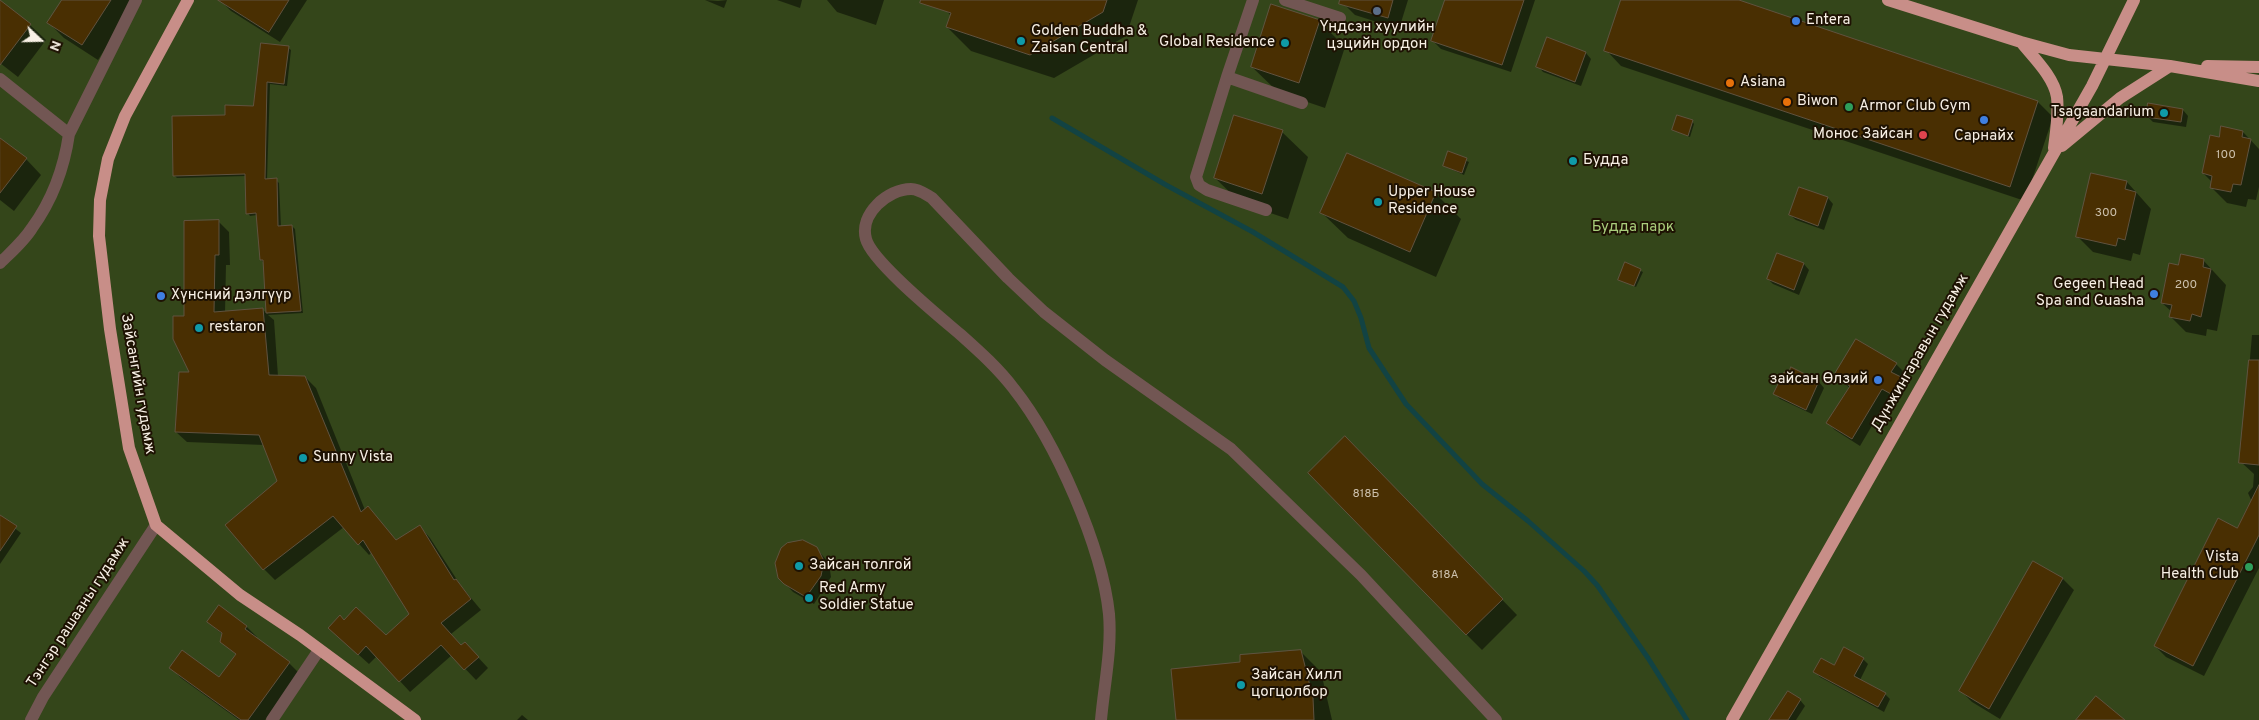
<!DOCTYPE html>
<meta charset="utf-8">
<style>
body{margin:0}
#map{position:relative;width:2259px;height:720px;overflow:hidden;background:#271b0a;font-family:Overpass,sans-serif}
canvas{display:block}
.north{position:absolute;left:15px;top:15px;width:50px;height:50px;-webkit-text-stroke:4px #1e1203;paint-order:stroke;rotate:111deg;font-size:14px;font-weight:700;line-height:20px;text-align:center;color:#f8f0e5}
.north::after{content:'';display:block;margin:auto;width:18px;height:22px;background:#f8f0e5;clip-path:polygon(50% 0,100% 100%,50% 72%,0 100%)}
</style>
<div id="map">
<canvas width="2259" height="720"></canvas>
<div class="north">N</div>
</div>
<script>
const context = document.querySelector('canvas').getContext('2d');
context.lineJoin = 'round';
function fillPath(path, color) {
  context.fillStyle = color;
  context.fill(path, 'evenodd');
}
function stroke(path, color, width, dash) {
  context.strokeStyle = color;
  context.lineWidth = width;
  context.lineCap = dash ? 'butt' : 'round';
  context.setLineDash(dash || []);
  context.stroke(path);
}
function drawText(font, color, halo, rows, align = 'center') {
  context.font = font + ' Overpass,sans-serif';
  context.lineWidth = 4;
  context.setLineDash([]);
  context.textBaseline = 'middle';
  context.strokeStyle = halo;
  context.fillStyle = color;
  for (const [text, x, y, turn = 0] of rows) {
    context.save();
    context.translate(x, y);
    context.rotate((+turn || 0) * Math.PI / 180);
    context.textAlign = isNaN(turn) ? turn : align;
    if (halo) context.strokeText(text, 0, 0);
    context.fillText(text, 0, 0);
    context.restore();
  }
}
fillPath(new Path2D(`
 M0 0H2259V720H0Z`), '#34461a');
fillPath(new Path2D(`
 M64 0H136L98 60 64 38 49 23Z
 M220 0H307L280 42 231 11Z
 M705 0 718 1 727 0 724 8Z
 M777 0H802L800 8Z
 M827 0H884L876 25 837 12Z
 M950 0H1138L1126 36 1054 78 971 51 947 27 951 16 946 10Z
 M1345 0H1408L1399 29 1355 15 1344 4Z
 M1446 0H1535L1511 72 1441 49 1432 40Z
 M1623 0H1735L2038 102 2053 117 2025 201 1621 66 1606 50Z
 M0 2 30 25 46 40 18 77 0 63Z
 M1319 21 1345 47 1325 108 1278 92 1252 67Z
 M1548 39 1586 53 1591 59 1581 86 1543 72 1538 66Z
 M262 44 288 48 291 50 287 86 270 84 267 180H276L279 183 281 227 292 226 295 229 303 313 268 315 274 320 278 376 305 377 316 388 365 510 378 519 397 541 420 527 430 538 461 586 481 610 451 634 462 646 475 654 488 668 476 680 452 655 410 692 377 656 369 664 341 639 344 621 386 637 411 614 372 552 369 555 344 527 275 580 264 569 278 482 264 445 187 442 176 432 191 374 185 317 218 221 229 232 230 265H226L225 313 263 310 268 314 264 263 261 260 257 215 250 216 248 213 246 176 177 178 174 175 226 116 254 107Z
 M2183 110 2188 116 2186 127 2153 122 2147 116Z
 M1692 121 1694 124 1690 137 1673 130Z
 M1282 132 1308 157 1288 219 1241 203 1215 178Z
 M2243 132 2259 149V187L2256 200 2248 199 2246 207 2227 203 2211 187 2212 182 2203 173 2220 138Z
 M0 139 26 159 41 175 14 211 0 200Z
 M1449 153 1469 162 1464 175 1444 166Z
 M2127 182 2151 209 2140 255 2133 253 2131 261 2093 252 2077 236Z
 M1800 188 1828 198 1833 204 1824 230 1796 220 1790 215Z
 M1435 193 1461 219 1436 277 1348 238 1322 213Z
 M1778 254 1804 264 1809 270 1799 295 1773 284 1768 279Z
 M2203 260 2226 285 2217 331 2207 329 2206 336 2186 332 2171 317 2172 312 2162 303 2179 267Z
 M1626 264 1643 272 1636 287 1620 279Z
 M2252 335H2259V568L2204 676 2166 657 2155 646 2238 529 2252 502 2248 493 2253 487 2254 474 2241 462Z
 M1896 364 1903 371 1900 378 1908 385 1899 400 1890 395 1860 446 1835 430 1828 423 1850 388 1835 376Z
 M1792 369 1819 382 1824 388 1812 414 1780 399 1775 394Z
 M1361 454 1517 615 1482 650 1466 634Z
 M0 517 21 533 0 564Z
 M816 548 829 563 831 577 814 604 793 592 780 578Z
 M2034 563 2063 579 2074 590 2000 719 1972 702 1961 691Z
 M219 607 247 627 257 637 256 638 289 663 299 673 265 720H239L181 678 171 668 220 679 237 655 221 641 223 635 208 622Z
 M1300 651 1321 672 1332 720H1177L1241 663Z
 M1863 659 1868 664 1860 680 1885 694 1890 699 1884 712 1820 677 1815 672Z
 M1800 700 1805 706 1796 720H1773Z
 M522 715 528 720H517Z`), '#0007');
stroke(new Path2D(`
 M1052 118 1166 185 1253 232 1343 287 1354 301 1361 318 1369 348 1406 404 1482 484 1528 521 1584 571 1597 585 1648 658 1687 720`), '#124343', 5);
const building = new Path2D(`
 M0 0 31 24 0 65Z
 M62 0H111L82 45 47 23Z
 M218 0H289L269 32Z
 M921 0H1107L1103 12 1030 55 946 27 951 13 920 3Z
 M1340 0H1393L1388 18 1339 4Z
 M1445 0H1524L1502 65 1431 41Z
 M1621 0H1739L2038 101 2010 187 1604 51Z
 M1271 4 1320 20 1299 83 1251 67Z
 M1547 37 1586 52 1575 82 1536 67Z
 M261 43 289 46 284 84 267 82 265 179 277 178 278 226 292 225 301 311 266 313 263 260H260L256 213 246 214 245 174 173 176 172 116 225 115V105L253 106Z
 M2148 103 2183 109 2181 122 2146 117Z
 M1234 115 1283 130 1262 194 1214 178Z
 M1677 115 1693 120 1688 136 1672 130Z
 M2221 126 2243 131 2242 137 2251 139 2241 185 2233 184 2231 192 2210 188 2212 176 2202 173 2210 135 2219 137Z
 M0 138 27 158 0 193Z
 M1448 151 1467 158 1462 173 1443 166Z
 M1347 153 1436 192 1410 252 1320 213Z
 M2091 173 2127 181 2125 189 2136 192 2125 240 2118 238 2116 246 2076 237Z
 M1799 187 1828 197 1818 226 1789 215Z
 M219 220V255H215L214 312 263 308 269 375 305 376 361 512 368 506 396 540 420 525 454 580 456 579 471 599 441 623 461 645 465 642 479 657 464 670 441 645 399 682 366 646 358 655 328 628 340 615 344 620 356 607 386 635 409 614 363 540 358 545 333 516 263 570 225 525 277 481 259 435 175 432 179 372H189L173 339V316H184V221Z
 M1777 253 1804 263 1794 290 1767 279Z
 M2181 254 2204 259 2203 267 2211 269 2201 317 2192 314 2190 321 2169 317 2172 305 2161 303 2169 263 2178 265Z
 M1625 262 1641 269 1634 286 1618 280Z
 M1856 339 1897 363 1891 372 1901 377 1891 394 1882 389 1852 439 1826 423 1850 386 1833 377Z
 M2249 360H2259V465L2239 463Z
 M1791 367 1819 381 1806 410 1773 394 1784 372 1788 374Z
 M1345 436 1503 599 1466 635 1308 473Z
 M2259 485V535L2193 666 2154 646 2218 518 2237 528Z
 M0 515 17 526 0 551Z
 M803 540 817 547 824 561 821 576 806 597 784 584 778 578 775 563 781 548 787 543Z
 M2033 561 2063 578 1989 709 1959 691Z
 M219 605 247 626 245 629 290 662 248 720H241L169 668 182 650 219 677 236 654 220 642 222 633 207 622Z
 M1844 647 1864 658 1854 676 1886 693 1878 707 1813 672 1821 658 1834 665Z
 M1301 650 1313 698 1314 720H1176L1171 669 1240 662V655Z
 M1788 691 1801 699 1788 720H1769Z
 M2096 696 2125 720H2076Z`);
fillPath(building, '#492f02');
stroke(building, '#60523f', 1);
stroke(new Path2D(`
 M1253 0 1227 77 1302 103
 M1285 0 1340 18
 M1227 77 1196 177 1199 185 1207 190 1266 210
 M0 79 69 134
 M0 263C11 252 24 241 32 228 53 199 64 169 69 134L136 0
 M31 720 43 697 156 525
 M272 720 319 650
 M1101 720C1104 685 1112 650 1109 614 1102 547 1056 442 1014 389 999 369 980 352 961 335 940 317 872 262 866 239 859 214 888 189 911 189 919 189 925 194 932 198L1008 278 1044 312 1105 360 1231 449 1361 575 1496 720`), '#725653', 12);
stroke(new Path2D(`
 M188 0 125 116 108 159 100 200 99 236 110 329 129 448 156 525 240 595 300 635 415 720
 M1888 0 2021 42 2069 55 2170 66 2259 81
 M2021 42C2034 58 2054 77 2057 97 2059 114 2056 131 2054 148
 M2207 66 2259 67
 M2062 146 2120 98 2170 66
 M1732 720 2092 86 2134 0`), '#c88e88', 12);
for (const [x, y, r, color] of [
 [1377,11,5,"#5c6f8a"],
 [1796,21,5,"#3f7fe0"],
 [1021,41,5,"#0f9aa8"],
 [1285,43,5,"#0f9aa8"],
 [1730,83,5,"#e8710a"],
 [1787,102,5,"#e8710a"],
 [1849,107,5,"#2e9e5b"],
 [2164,113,5,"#0f9aa8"],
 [1984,120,5,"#3f7fe0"],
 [1923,135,5,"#e0444e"],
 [1573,161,5,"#0f9aa8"],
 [1378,202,5,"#0f9aa8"],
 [2154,294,5,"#3f7fe0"],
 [161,296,5,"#3f7fe0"],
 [199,328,5,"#0f9aa8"],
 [1878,380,5,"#3f7fe0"],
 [303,458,5,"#0f9aa8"],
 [799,566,5,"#0f9aa8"],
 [2249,567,5,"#2e9e5b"],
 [809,598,5,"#0f9aa8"],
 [1241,685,5,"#0f9aa8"]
]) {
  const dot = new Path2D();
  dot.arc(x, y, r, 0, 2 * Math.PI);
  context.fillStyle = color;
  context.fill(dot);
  stroke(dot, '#1e1203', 2);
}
drawText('12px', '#ccc0ac', null, [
 ["100",2226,156],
 ["300",2106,214],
 ["200",2186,286],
 ["818Б",1366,495],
 ["818А",1445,576]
]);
drawText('15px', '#f8f0e5', '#1e1203', [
 ["Entera",1806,21],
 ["Үндсэн хуулийн",1377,28,"center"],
 ["цэцийн ордон",1377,45,"center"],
 ["Golden Buddha &",1031,32],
 ["Zaisan Central",1031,49],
 ["Global Residence",1275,43,"right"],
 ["Asiana",1740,83],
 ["Biwon",1797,102],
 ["Armor Club Gym",1859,107],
 ["Tsagaandarium",2154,113,"right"],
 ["Монос Зайсан",1913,135,"right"],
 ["Сарнайх",1984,137,"center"],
 ["Будда",1583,161],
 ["Upper House",1388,193],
 ["Residence",1388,210],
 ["Gegeen Head",2144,285,"right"],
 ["Spa and Guasha",2144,302,"right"],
 ["Хүнсний дэлгүүр",171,296],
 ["restaron",209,328],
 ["зайсан Өлзий",1868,380,"right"],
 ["Sunny Vista",313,458],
 ["Vista",2239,558,"right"],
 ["Health Club",2239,575,"right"],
 ["Зайсан толгой",809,566],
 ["Red Army",819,589],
 ["Soldier Statue",819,606],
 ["Зайсан Хилл",1251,676],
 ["цогцолбор",1251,693]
], 'left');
drawText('15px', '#aace7c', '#1e1203', [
 ["Будда парк",1633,228]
]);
drawText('15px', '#f8f0e5', '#1e1203', [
 ["Дүнжингаравын гудамж",1921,353,-60],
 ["Зайсангийн гудамж",137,384,80],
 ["Тэнгэр рашааны гудамж",79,613,-57]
]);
</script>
